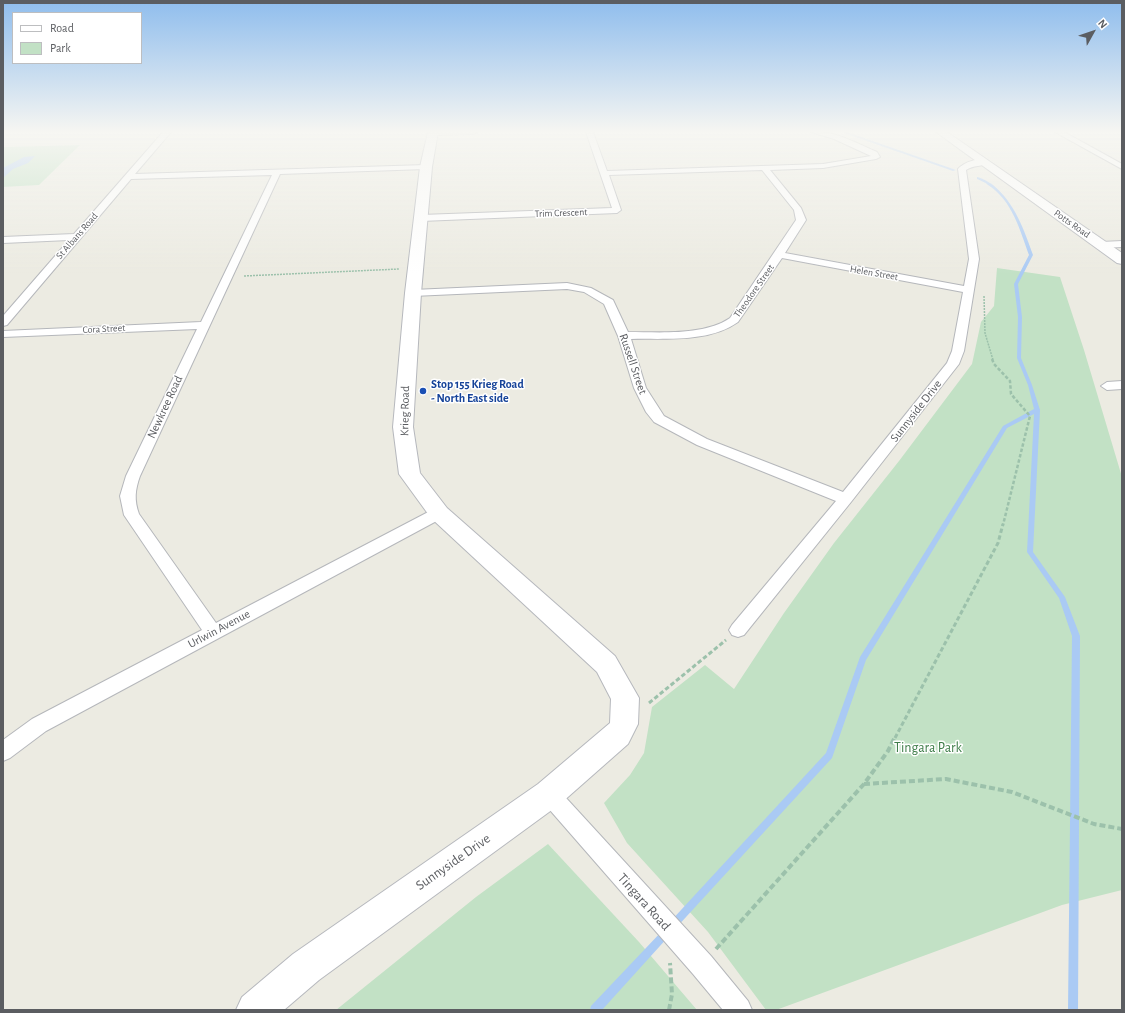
<!DOCTYPE html>
<style>
body{margin:0}
#map{position:relative;width:1125px;height:1013px;overflow:hidden;background:#ecebe2;font-family:"Alegreya Sans",sans-serif}
canvas{display:block}
.frame{position:absolute;inset:0;border:4px solid #5b5d61;pointer-events:none}
.legend{position:absolute;left:12px;top:12px;width:130px;height:52px;box-sizing:border-box;background:#fff;border:1px solid #bdbec0;margin:0;padding:5px 7px;list-style:none;font-size:12px;color:#5b5d61}
.legend li{display:flex;align-items:center;gap:8px;height:20px}
.legend b{width:20px;border:1px solid #bdbec0}
.north{position:absolute;left:1073px;top:12px;width:40px;height:40px;-webkit-text-stroke:3px #fff;paint-order:stroke;rotate:50deg;font-size:11px;font-weight:700;line-height:16px;text-align:center;color:#5b5d61}
.north::after{content:'';display:block;margin:auto;width:14px;height:18px;background:#5b5d61;clip-path:polygon(50% 0,100% 100%,50% 72%,0 100%)}
</style>
<div id="map">
<canvas width="1125" height="1013"></canvas>
<div class="frame"></div>
<ul class="legend">
<li><b style="height:5px;background:#fff"></b>Road</li>
<li><b style="height:11px;background:#c2e1c5"></b>Park</li>
</ul>
<div class="north">N</div>
</div>
<script>
const context = document.querySelector('canvas').getContext('2d');
context.lineJoin = 'round';
function fillPath(path, color) {
  context.fillStyle = color;
  context.fill(path, 'evenodd');
}
function stroke(path, color, width, dash) {
  context.strokeStyle = color;
  context.lineWidth = width;
  context.lineCap = dash ? 'butt' : 'round';
  context.setLineDash(dash || []);
  context.stroke(path);
}
function drawText(font, color, halo, rows, align = 'center') {
  context.font = font + ' "Alegreya Sans",sans-serif';
  context.lineWidth = 3;
  context.setLineDash([]);
  context.textBaseline = 'middle';
  context.strokeStyle = halo;
  context.fillStyle = color;
  for (const [text, x, y, turn = 0] of rows) {
    context.save();
    context.translate(x, y);
    context.rotate((+turn || 0) * Math.PI / 180);
    context.textAlign = isNaN(turn) ? turn : align;
    if (halo) context.strokeText(text, 0, 0);
    context.fillText(text, 0, 0);
    context.restore();
  }
}
fillPath(new Path2D(`
 M80 145 39 185 3 187V147Z
 M997 268 1060 277 1084 350 1122 477V890L1062 905 776 1010H766L708 932 627 843 604 803 630 775 644 753 652 707 705 665 734 689 784 613 834 543 899 461 972 364 981 322 994 306Z
 M548 844 639 942 697 1010H336L476 897Z`), '#c2e1c5');
fillPath(new Path2D(`
 M35 156 28 163 13 169 3 178V168L24 157Z`), '#aacaf4');
fillPath(new Path2D(`
 M844 132H847L956 170 953 171 844 133Z
 M977 177C982 178 989 182 993 185 1015 203 1024 230 1033 255L1018 284 1022 317 1021 358 1032 385 1040 410 1033 552 1065 597 1080 636 1078 1010H1068L1072 636 1059 598 1027 552 1034 414 1007 428 866 660 832 758 675 929 672 931 669 930 671 933 669 936 602 1010H590L591 1006 663 930 666 928 669 929 667 926 669 923 826 753 860 657 1003 426 1034 409 1028 385 1017 358 1018 317 1014 284 1029 255C1020 230 1012 200 988 185 985 182 981 181 977 179Z`), '#aacaf4');
const street = new Path2D(`
 M163 132H171L135 174 426 165 430 167 426 169 280 174 140 476C135 490 134 500 139 514L216 623 434 509 439 508 444 509 447 513 444 517 46 731 10 758 3 761V740L32 719 202 630 124 515 120 496 126 476 197 329 3 337V331L201 322 272 175 131 179 7 325 3 326V316L69 240 3 243V237L74 234Z
 M430 132H477L473 134 433 135H430Z
 M586 132H593L607 171 823 164 871 156 834 139 811 132C834 130 856 143 877 152L880 157 876 159 823 168 770 170 801 208 806 220 785 253 964 286 969 259 958 169C964 162 981 156 989 162 983 167 973 165 966 170L979 259 964 351 959 364 851 502 744 635 738 637 732 635 729 630 732 625 836 501 697 445 654 422 646 412 634 388 618 336 604 304 584 292 567 289 413 296 408 293 413 290 567 283 591 288 613 300 628 332C659 332 704 336 730 318L796 220 794 210 762 170 609 175 621 210 617 213 421 221 417 218 421 215 612 208ZM782 258 963 292 952 351 947 363 843 492 707 439 664 416 646 388 631 339C664 338 709 343 738 322Z
 M1055 132H1064L1122 164V169Z
 M1122 241V247L1101 248 1096 245 1101 242Z
 M1122 381V389L1107 390 1101 386 1107 382Z
 M549 784 556 787 711 956 748 1001 752 1010H723L693 974 542 801 538 794 542 787Z`);
const secondary = new Path2D(`
 M428 132H438L432 167 421 293 413 427 420 473 447 508 615 656 639 698 638 724 628 744 560 804 319 980 284 1010H236L242 997 293 954 538 784 610 723 611 699 597 672 431 518 399 474 393 427 405 293 420 167Z
 M936 132H947L1122 253V264L1117 263Z`);
stroke(street, '#b5b7bb', 2);
stroke(secondary, '#b6b8bd', 2);
stroke(new Path2D(`
 M244 276 399 269
 M984 296 985 333 993 360`), '#9cc1ab', 1.5, [2, 1]);
stroke(new Path2D(`
 M992 359 994 364 1010 381 1011 394 1030 416 1003 525`), '#9cc1ab', 2.5, [3.5, 2]);
stroke(new Path2D(`
 M649 703 726 640
 M895 738 998 543 1003 524`), '#9cc1ab', 3, [4.5, 2.5]);
stroke(new Path2D(`
 M864 784 946 779 1012 792 1094 824 1122 829
 M716 949 864 784 888 751 895 737
 M669 1010 672 994 670 963`), '#9cc1ab', 4, [6, 3]);
fillPath(street, '#fff');
fillPath(secondary, '#fff');
const sky = context.createLinearGradient(0, 0, 0, 274);
sky.addColorStop(0, '#8fbded');
sky.addColorStop(0.48, '#f6f6f2');
sky.addColorStop(1, '#f6f6f200');
context.fillStyle = sky;
context.fillRect(0, 0, 1125, 274);
for (const [x, y, r, color] of [
 [423,391,4,"#1a4fb4"]
]) {
  const dot = new Path2D();
  dot.arc(x, y, r, 0, 2 * Math.PI);
  context.fillStyle = color;
  context.fill(dot);
  stroke(dot, '#fff', 1.5);
}
drawText('10px', '#5b5d61', '#fff', [
 ["Trim Crescent",561,213,-2],
 ["Potts Road",1072,224,35],
 ["St Albans Road",77,236,-49],
 ["Helen Street",874,273,10],
 ["Theodore Street",754,291,-55],
 ["Cora Street",104,329,-3]
]);
drawText('12px', '#5b5d61', '#fff', [
 ["Russell Street",633,364,71],
 ["Newkree Road",165,407,-65],
 ["Krieg Road",405,411,-89],
 ["Sunnyside Drive",916,411,-52],
 ["Urlwin Avenue",219,629,-28]
]);
drawText('bold 12px', '#164399', '#fff', [
 ["Stop 155 Krieg Road",431,384],
 ["- North East side",431,398]
], 'left');
drawText('14px', '#3e7d49', '#fff', [
 ["Tingara Park",928,748]
]);
drawText('14px', '#5b5d61', '#fff', [
 ["Sunnyside Drive",453,862,-35],
 ["Tingara Road",644,902,48]
]);
</script>
